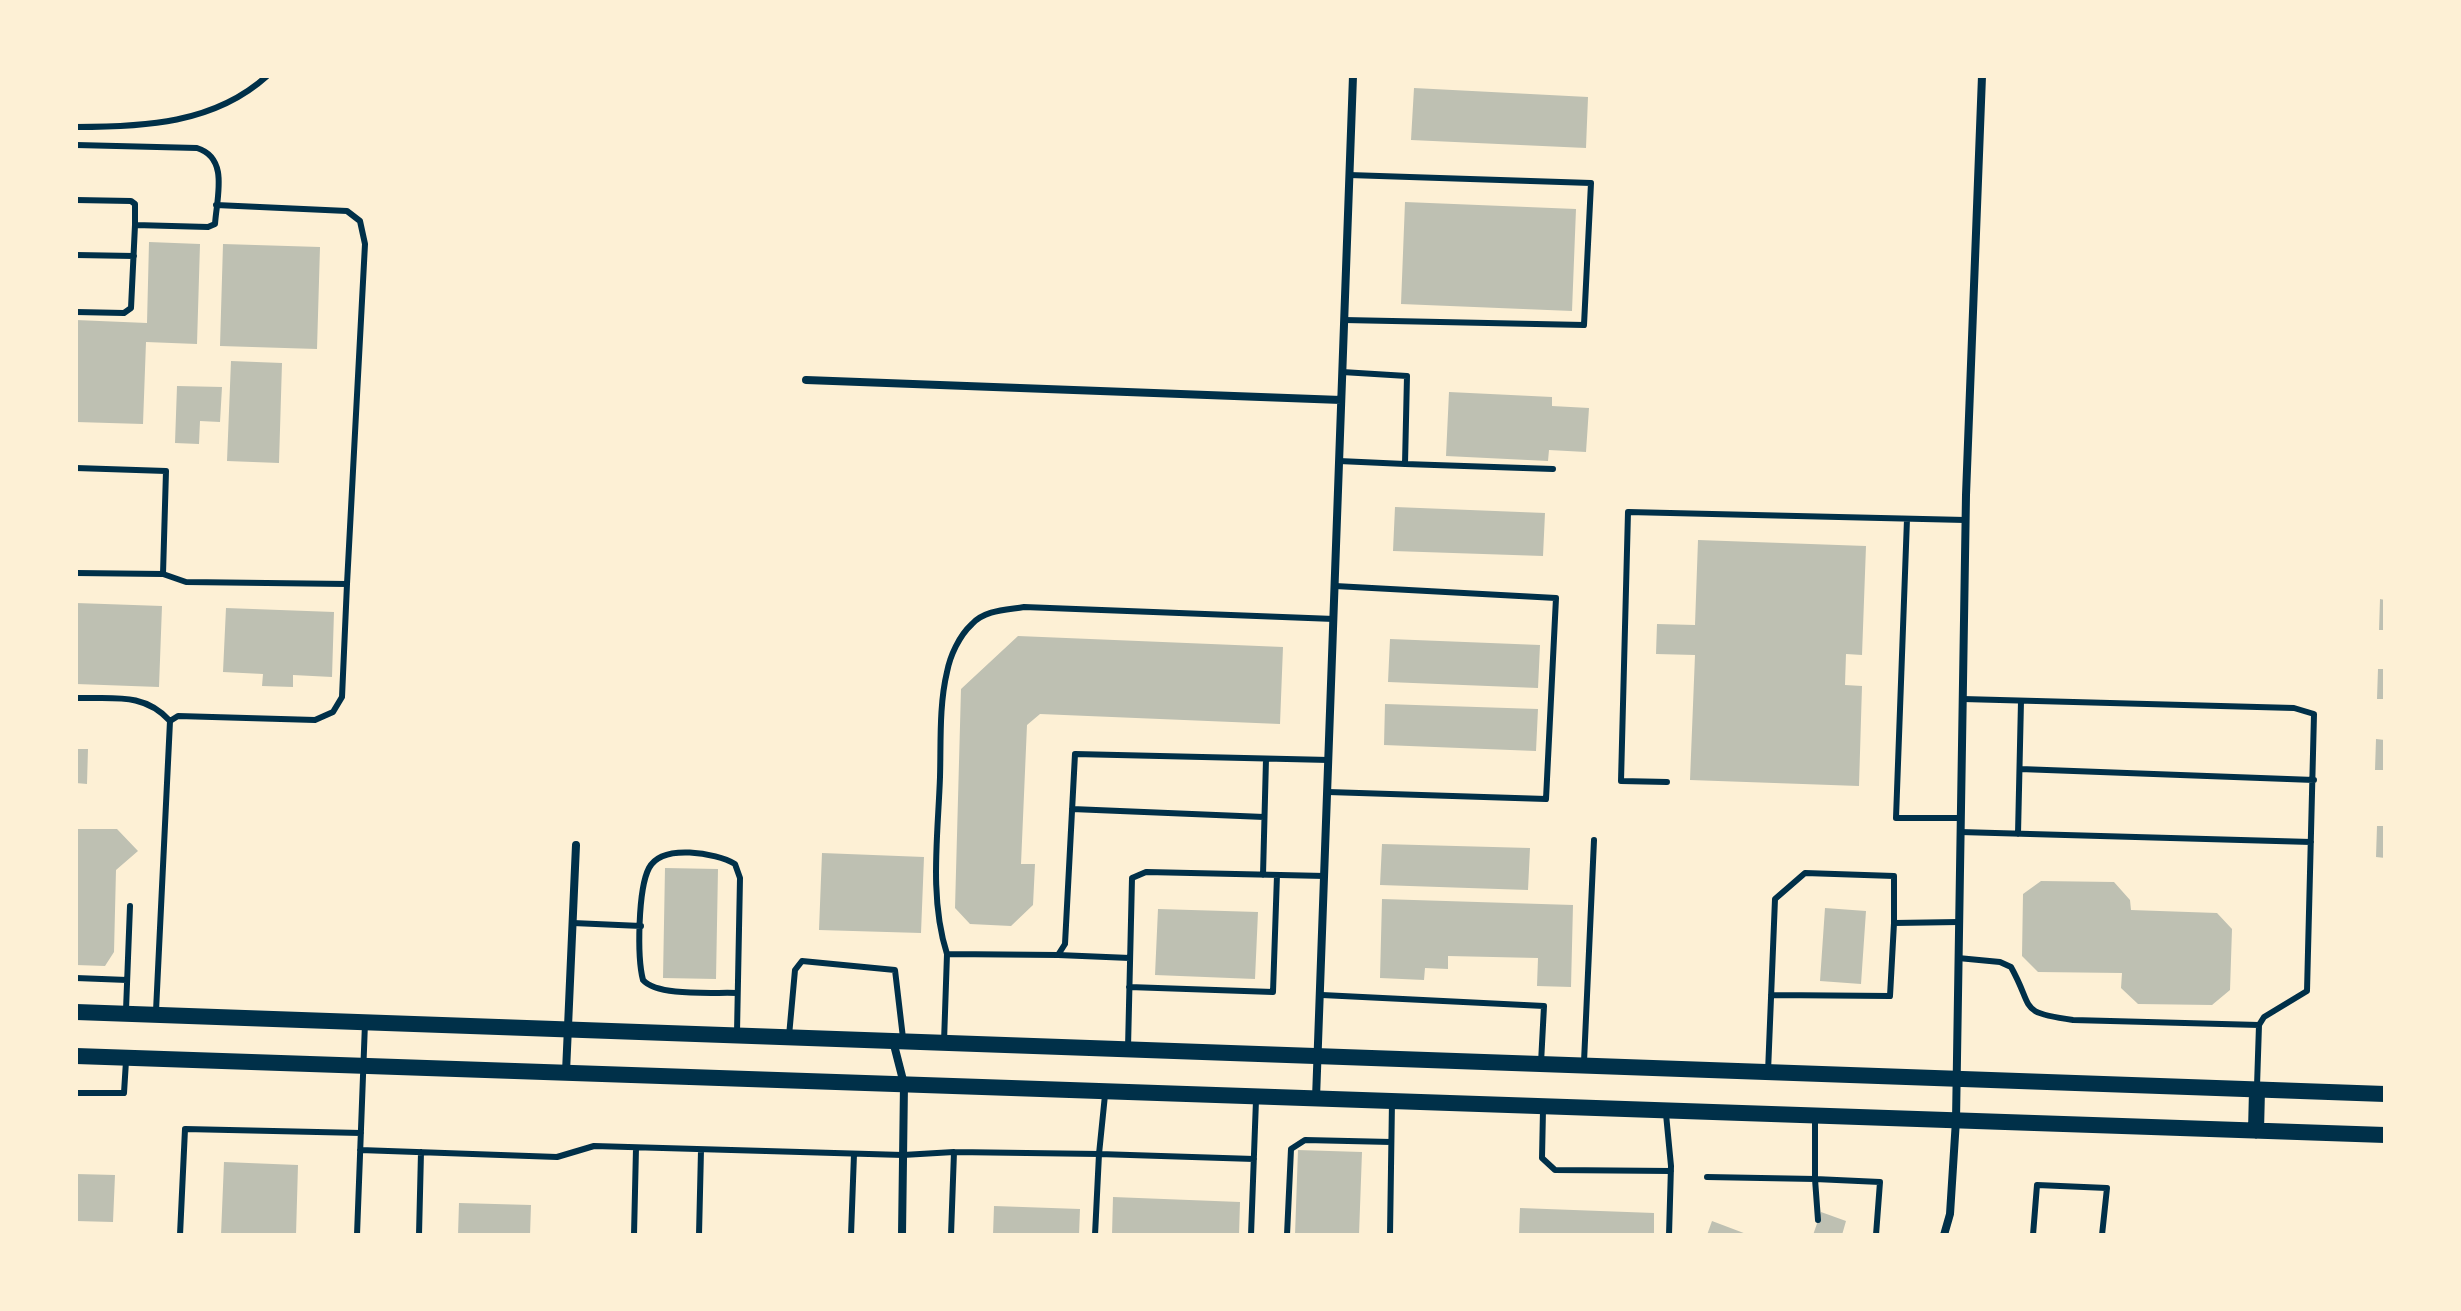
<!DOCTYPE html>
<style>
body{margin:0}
#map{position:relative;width:2461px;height:1311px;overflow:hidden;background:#fdf0d5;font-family:Roboto,sans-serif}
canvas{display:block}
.frame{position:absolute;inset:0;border:78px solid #fdf0d5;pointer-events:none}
</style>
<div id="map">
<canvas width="2461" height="1311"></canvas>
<div class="frame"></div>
</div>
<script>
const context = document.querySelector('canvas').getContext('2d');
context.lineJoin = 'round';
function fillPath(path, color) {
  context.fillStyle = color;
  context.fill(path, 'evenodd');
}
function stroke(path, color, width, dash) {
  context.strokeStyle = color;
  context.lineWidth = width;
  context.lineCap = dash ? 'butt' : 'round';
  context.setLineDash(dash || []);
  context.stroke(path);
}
fillPath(new Path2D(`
 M1414 88 1588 97 1586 148 1411 140Z
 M1405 202 1576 209 1572 311 1401 304Z
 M149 242 200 244 197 344 146 342 143 424 76 422V320L147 323Z
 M223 244 320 247 317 349 220 346Z
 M231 361 282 363 279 463 227 461Z
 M177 386 222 387 220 422 200 421 199 444 175 443Z
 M1449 392 1552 397V406L1589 408 1586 452 1549 450 1548 461 1446 456Z
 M1395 507 1545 513 1543 556 1393 551Z
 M1698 540 1866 546 1862 655 1846 654 1845 685 1862 686 1859 786 1690 780 1695 655 1656 654 1657 624 1695 625Z
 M2380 599 2385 600V630H2379Z
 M76 603 162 606 159 687 76 684Z
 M226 608 334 612 332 677 293 675V687L262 686 263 674 223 672Z
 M1018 636 1283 647 1280 724 1040 714 1027 725 1021 864H1035L1033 905 1011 926 970 924 955 908 961 689Z
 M1390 639 1540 645 1538 688 1388 682Z
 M2378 669H2385V699H2377Z
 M1385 704 1538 709 1536 751 1384 745Z
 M2376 739 2385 740V770H2375Z
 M76 749H88L87 784 76 783Z
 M2377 826H2385V858L2376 857Z
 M76 829H117L138 851 116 870 114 952 105 966 76 965Z
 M1382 844 1530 848 1528 890 1380 885Z
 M822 853 924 857 921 933 819 930Z
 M665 868 718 869 716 979 663 978Z
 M2041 881 2114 882 2130 900 2131 910 2217 913 2232 929 2230 990 2212 1005 2138 1004 2121 988 2122 973 2038 972 2022 956 2023 894Z
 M1382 899 1573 905 1571 987 1537 986 1538 958 1448 956V969L1425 968 1424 980 1380 978Z
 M1825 908 1866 911 1861 984 1820 981Z
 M1158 909 1258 912 1255 979 1155 975Z
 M1298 1150 1362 1152 1359 1235H1295Z
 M224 1162 298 1165 296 1235H221Z
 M76 1174 115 1175 113 1222 76 1221Z
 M1113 1197 1240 1202 1239 1235H1112Z
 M459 1203 531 1205 530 1235H458Z
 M994 1206 1080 1209 1079 1235H993Z
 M1520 1208 1654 1213V1235H1519Z
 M1821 1212 1846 1221 1842 1235H1813Z
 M1712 1221 1749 1235H1707Z`), '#bec0b2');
stroke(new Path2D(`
 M76 127C143 127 214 124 267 76
 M76 145 197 148C229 158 217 196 215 224L208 227 135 225 131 308 124 313 76 312
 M76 200 131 201 135 204V225
 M216 205 347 211 360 221 365 244 347 584
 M76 255 134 256
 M1344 320 1584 325 1591 183 1349 175
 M1339 461 1405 464 1407 376 1342 372
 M1405 464 1553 469
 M76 468 166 471 163 574 76 573
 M1907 519 1896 818H1961
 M76 698C113 699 144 692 170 721
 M1963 699 2294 708 2314 714 2307 991 2264 1017 2259 1025 2257 1086
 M2020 769 2314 780
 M1667 782 1621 781 1628 512 1965 520
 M1328 792 1546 799 1556 598 1335 586
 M1072 809 1264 817
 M1960 832 2311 842
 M2018 834 2021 701
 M1263 875 1266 759
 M573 923 641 926
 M947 954C929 898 938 835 940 777 941 743 939 705 947 672 950 656 959 636 972 624 985 610 1006 610 1024 607L1334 619
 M1058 955 1130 958
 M1958 958 2000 962 2011 967C2035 1010 2017 1012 2073 1020L2259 1025
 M76 978 127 980
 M1129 987 1273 992 1277 875
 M1322 995 1544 1006 1541 1063
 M1771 995 1890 996 1894 923
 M126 1010 130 906
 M156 1011 170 721 178 716 315 720 333 712 342 697 347 584 186 582 163 574
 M737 1032 740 878 735 864C716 853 662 843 649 868 638 889 637 957 643 980 658 997 714 992 737 993
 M789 1036 795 970 802 961 895 970 903 1038
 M944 1042 947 954 1058 955 1065 944 1075 754 1329 760
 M1128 1048 1132 878 1146 872 1325 876
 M1584 1062 1594 840
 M1768 1072 1775 899 1805 873 1894 876V923L1959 922
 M76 1093H124L126 1061
 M1105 1095 1099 1154 1254 1159
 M1543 1110 1542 1158 1555 1170 1671 1171
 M1666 1114 1671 1166 1669 1235
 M1815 1117V1179L1880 1182 1876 1235
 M360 1150 557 1157 594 1146 903 1155 954 1152 1099 1154 1095 1235
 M1707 1177 1815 1179 1818 1220
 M180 1235 185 1129 361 1133
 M357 1235 365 1023
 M419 1235 421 1152
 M634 1235 636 1148
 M699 1235 701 1150
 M851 1235 854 1154
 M951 1235 954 1152
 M1251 1235 1256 1100
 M1287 1235 1291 1149 1305 1140 1391 1142
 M1390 1235 1392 1101
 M2033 1235 2037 1185 2107 1188 2102 1235`), '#003049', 6);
stroke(new Path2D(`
 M806 380 1341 400
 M893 1041 904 1084 902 1235
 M566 1072 576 845
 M1316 1098 1353 76
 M1944 1235 1950 1214 1956 1120 1966 495 1982 76`), '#003049', 8);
stroke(new Path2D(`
 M76 1012 2385 1094
 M76 1056 2385 1135
 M2256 1131 2257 1090`), '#003049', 16);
</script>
